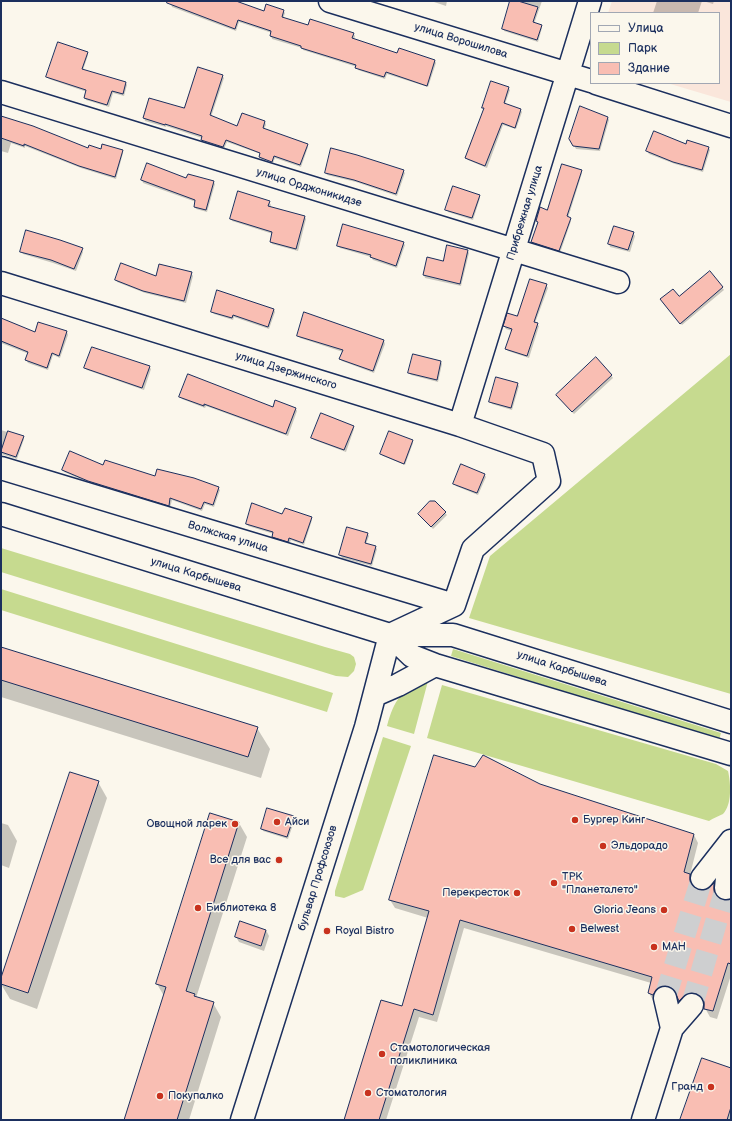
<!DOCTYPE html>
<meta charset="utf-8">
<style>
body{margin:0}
#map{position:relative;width:732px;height:1121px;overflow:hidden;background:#fbf7ec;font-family:"Balsamiq Sans",sans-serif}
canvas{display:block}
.frame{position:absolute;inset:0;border:2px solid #1b2f5e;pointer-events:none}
.legend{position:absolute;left:590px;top:12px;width:130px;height:72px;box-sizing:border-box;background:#fbf7ec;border:1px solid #a1a7b3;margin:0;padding:5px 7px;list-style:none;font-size:12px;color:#1b2f5e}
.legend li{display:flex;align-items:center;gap:8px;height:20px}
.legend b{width:20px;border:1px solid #a1a7b3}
</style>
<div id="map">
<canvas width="732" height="1121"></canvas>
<div class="frame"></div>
<ul class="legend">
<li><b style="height:5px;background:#fbf7ec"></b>Улица</li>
<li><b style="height:11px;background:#c6da8f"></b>Парк</li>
<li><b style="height:11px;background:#f9beb3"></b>Здание</li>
</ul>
</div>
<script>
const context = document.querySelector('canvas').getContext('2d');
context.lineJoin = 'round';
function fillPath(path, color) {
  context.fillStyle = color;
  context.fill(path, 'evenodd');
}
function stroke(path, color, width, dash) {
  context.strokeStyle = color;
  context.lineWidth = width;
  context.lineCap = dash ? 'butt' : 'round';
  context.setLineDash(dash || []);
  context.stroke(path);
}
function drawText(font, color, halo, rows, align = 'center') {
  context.font = font + ' "Balsamiq Sans",sans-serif';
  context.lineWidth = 3;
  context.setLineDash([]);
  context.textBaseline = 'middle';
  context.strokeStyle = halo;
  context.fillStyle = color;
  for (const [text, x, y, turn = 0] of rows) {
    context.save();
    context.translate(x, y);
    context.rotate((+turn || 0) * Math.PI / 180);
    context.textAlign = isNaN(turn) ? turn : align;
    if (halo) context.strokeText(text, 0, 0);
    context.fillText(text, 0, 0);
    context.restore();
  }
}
fillPath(new Path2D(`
 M612 1H731V102L667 83H719V13H608Z`), '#fae6db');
fillPath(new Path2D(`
 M731 354V694L469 618 490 556Z
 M1 548 325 647 350 654 354 657 356 664 354 671 348 677 336 676 1 572Z
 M1 589 333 693 327 712 1 610Z
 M453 649 721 733 719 740 451 656Z
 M428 681 414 734 387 726C394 700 401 689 428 681Z
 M442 685 716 764 728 771C731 784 732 805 723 814 719 816 713 818 709 821L427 738Z
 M383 737 411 746 363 890 344 898 335 896V891Z`), '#c6da8f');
fillPath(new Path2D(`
 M172 1H233L265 12 283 11 285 13 283 19 308 27 353 33 355 36 354 40 398 54 435 61 436 63 428 87 387 74 385 79 358 70 357 67 303 50 302 48 272 39 271 36 272 33 239 22 236 31 172 7 171 4Z
 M431 1H447L446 6Z
 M511 1H542L534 24 541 26 542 28 538 42 504 31 503 28Z
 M657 1H702L698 13H653Z
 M703 1H714L713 4Z
 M87 53 88 55 83 70 126 83 127 85 124 96 113 93 109 107 86 100 85 98 87 92 49 79 47 77Z
 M222 76 224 78 211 117 238 127 265 122 266 125 264 129 307 145 308 147 301 167 275 158 273 163 261 159 260 157 261 154 227 142 224 149 203 142 202 140V138L166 126V127L145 121 144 118 184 110Z
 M508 88 510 90 505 104 520 109 522 112 516 129 503 125 487 168 468 160 466 158 485 110 483 108Z
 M1 117 89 149 122 151 123 153 116 179 81 168 25 146V148L11 143 8 153 1 151Z
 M608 118 609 120 600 151 576 149 570 138Z
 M687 145 708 147 710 150 703 172 675 164 649 154 647 151Z
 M148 165 187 180 213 182 215 184 207 212 196 209 195 207 196 202 143 183 142 180Z
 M403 171 405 173 397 196 356 182 327 175 326 173Z
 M581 171 582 173 568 218 571 221 560 253 533 244 532 242 539 223 537 220 548 211Z
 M479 195 480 198 473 220 448 212 447 210Z
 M269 202 271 205 270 207 304 216 306 219 298 251 272 244 271 242 273 234 232 221 231 219Z
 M633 233 635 236 630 252 610 247 609 244Z
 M403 243 405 245 397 268 373 260 371 257 340 248 338 246Z
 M82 249 83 252 76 271 53 263 23 254 21 251Z
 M467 250 469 253 461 286 425 278 424 275 428 258 444 262Z
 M710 272 724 290 682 325 662 302 679 297Z
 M191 273 193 276 186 303 145 293 117 282 116 280Z
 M546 285 548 288 535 323 539 326 529 358 508 351 506 349 512 331 506 329 504 326 518 317Z
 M274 309 275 312 269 329 234 317 233 320 214 314 212 312Z
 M305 314 384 341 385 344 374 373 342 361 340 359 343 352 300 338 298 335Z
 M1 320 35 333 67 332 68 335 60 358 53 355 48 370 28 363 26 360 29 354 1 343Z
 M441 362 442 364 438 382 411 375 409 373Z
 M149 367 151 369 144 390 87 370 85 368Z
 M611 375 613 378 574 414 558 397Z
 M517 384 519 386 512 410 492 404 490 401Z
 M181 397 273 408 296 409 297 411 288 436 206 406 205 408 182 399Z
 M353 426 354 429 346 452 314 440 312 438Z
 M1 430 23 437 24 439 17 459 1 454Z
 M412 441 413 443 405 465 383 456 381 454Z
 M63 470 156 477 218 488 220 490 214 507 205 504 202 511 172 500 170 508 90 483 64 472Z
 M484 474 486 477 478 495 456 486 455 484Z
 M435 502 447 515 433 529 419 514Z
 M283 515 311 518 312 520 304 545 291 540 289 544 274 539 273 537 274 534 248 526 247 524Z
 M367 533 369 536 366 544 375 547 377 549 372 566 342 558 340 555Z
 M1 648 257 728 270 749 261 778 1 697Z
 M98 782 107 798 37 1009 10 999 1 984V981Z
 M540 785 694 835 698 843 690 875 695 884V889L700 891 707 890 714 885 718 892 719 899 724 901 731 900V975L717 1019 710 1017 705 1008V1003L700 1001 684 1009 678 997 674 994 658 1003 654 1002 649 993 651 983 464 928 437 1022 419 1017 386 1120H346L403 1007 428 918 395 908 390 900Z
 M210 814 239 823 247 837 196 998 213 1003 221 1017 189 1120H125L164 996 157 984Z
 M293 817 295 819 288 839 263 831 262 829Z
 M1 823 8 825 17 841 9 868 1 865Z
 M266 930 269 936 264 951 239 942 236 937Z
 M731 1069V1120H681Z`), '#0003');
const building = new Path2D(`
 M167 1H236L264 11 266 4 284 10 282 17 308 25 310 19 354 33 352 38 397 53 399 48 435 60 427 86 386 72 384 77 355 68 356 65 301 48V46L270 36 271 31 238 20 235 29 167 3Z
 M510 1H518L538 7 533 22 542 25 537 40 502 29Z
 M58 42 88 52 82 69 126 82 123 94 112 91 107 105 84 98 86 90 46 77Z
 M198 67 223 75 210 115 237 126 242 113 265 121 263 128 308 144 300 165 274 156 272 162 259 157 260 153 226 140 223 147 201 140 202 136 165 124V125L143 118 149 98 184 108Z
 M491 81 509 87 504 103 521 109 515 128 502 123 485 166 465 158 484 108H482Z
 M580 106 608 117 599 149 573 146 569 139Z
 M1 116 33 126 88 148 89 145 101 149 102 144 123 150 115 177 79 166 24 144V146L1 138Z
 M654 131 686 144 687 140 709 147 702 170 673 162 646 151Z
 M331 148 357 155 404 170 396 194 354 180 325 173Z
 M147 163 186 178 188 174 214 181 206 210 194 207 195 200 141 180Z
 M562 164 582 170 567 216 571 218 559 251 531 242 538 222 536 221 540 207 547 210Z
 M453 186 480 195 472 218 445 210Z
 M238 191 270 201 268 206 305 216 296 249 270 242 272 232 230 219Z
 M343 224 404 242 396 266 370 257 371 255 337 246Z
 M614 226 634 232 628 250 608 244Z
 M26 230 60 240 83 248 74 269 51 260 20 252Z
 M447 245 468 250 460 284 423 275 427 257 443 261Z
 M121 263 156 276 159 264 192 272 184 301 143 291 115 280Z
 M710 271 723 287 680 324 660 299 673 289 679 296Z
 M530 279 547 284 534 322 538 323 527 356 505 349 512 329 503 326 507 313 517 316Z
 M217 290 274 309 268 327 233 315 232 318 211 312Z
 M304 312 384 340 373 371 339 359 343 350 297 336Z
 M1 318 35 332 38 322 67 331 59 356 52 353 47 368 25 360 28 352 1 341Z
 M92 347 150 366 142 388 84 368Z
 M413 354 441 361 437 380 408 373Z
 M596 357 612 375 572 412 556 395Z
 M188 374 273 407 275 400 296 408 286 434 204 404V406L179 397Z
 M496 377 518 383 511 408 489 402Z
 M321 413 354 426 344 450 311 438Z
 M8 431 24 436 16 457 1 452Z
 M389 431 413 440 404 464 380 454Z
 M70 451 103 465 105 460 155 476 157 469 194 478 219 487 213 505 204 502 201 509 170 498 169 506 88 481 62 470Z
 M461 464 485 474 477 493 453 484Z
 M430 501H435L446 512 431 527 418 514Z
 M252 503 282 514 285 508 312 517 303 543 289 538 288 542 272 537 273 532 246 524Z
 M347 527 368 533 365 543 376 546 371 564 339 555Z
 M1 647 258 727 248 757 1 680Z
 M434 755 475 767 483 755 540 784 694 834 684 872 690 874V882L695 888 701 890H706L714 883V893L718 898 724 900 731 899V964L728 963 713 1011 704 1009V1001L700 995 695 993H688L679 1001 674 990 668 986H662L657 989 653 995 648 993 652 977 460 920 433 1015 414 1009 379 1120H344L381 1000 402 1006 429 911 389 900Z
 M70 772 99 781 28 993 1 984V978Z
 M267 808 294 816 287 837 261 829Z
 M210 813 239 822 186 991 195 994 194 996 214 1002 177 1120H124L166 987 156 984Z
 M240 921 266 930 261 946 235 937Z
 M702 1058 731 1068V1107L727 1120H680Z`);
fillPath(building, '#f9beb3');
stroke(building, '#1b2f5e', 1);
stroke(new Path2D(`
 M665 998 702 878
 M692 1005 726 888`), '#cecfd0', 22, [22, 11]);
const minor = new Path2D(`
 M330 1 591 81
 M596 83 731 126
 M1 92 618 282
 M1 283 460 425 543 454 549 481 473 549 454 605 390 635
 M460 425 590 1
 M1 468 454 605
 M1 514 390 635H453L731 722
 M390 635 412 656 435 665 731 754
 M375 695 398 685 435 665
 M702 878 731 841
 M726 888 731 841
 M665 998 672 1028
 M242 1120 366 727 390 635
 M643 1120 672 1028 692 1005`);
stroke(minor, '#1b2f5e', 25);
stroke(minor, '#fbf7ec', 22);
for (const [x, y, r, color] of [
 [575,820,4,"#c8321e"],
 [277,822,4,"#c8321e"],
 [235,824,4,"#c8321e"],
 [603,846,4,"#c8321e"],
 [279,860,4,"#c8321e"],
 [554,883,4,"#c8321e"],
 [517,893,4,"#c8321e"],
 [198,908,4,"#c8321e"],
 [664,910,4,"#c8321e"],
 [572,929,4,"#c8321e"],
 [327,931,4,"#c8321e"],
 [654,947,4,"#c8321e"],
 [382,1054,4,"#c8321e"],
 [711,1087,4,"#c8321e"],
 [368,1093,4,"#c8321e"],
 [160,1096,4,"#c8321e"]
]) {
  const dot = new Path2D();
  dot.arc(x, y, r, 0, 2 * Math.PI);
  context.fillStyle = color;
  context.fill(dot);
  stroke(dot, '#fbf7ec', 1.5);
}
drawText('11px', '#1b2f5e', '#fbf7ec', [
 ["улица Ворошилова",461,41,17],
 ["улица Орджоникидзе",309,188,17],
 ["Прибрежная улица",525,213,-73],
 ["улица Дзержинского",286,371,17],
 ["Волжская улица",228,537,17],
 ["улица Карбышева",196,575,17],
 ["улица Карбышева",562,669,18],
 ["бульвар Профсоюзов",318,878,-73]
]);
drawText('11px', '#1b2f5e', '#fbf7ec', [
 ["Бургер Кинг",583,820],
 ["Айси",285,822],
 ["Овощной ларек",227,824,"right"],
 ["Эльдорадо",611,846],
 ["Все для вас",271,860,"right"],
 ["ТРК",562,877],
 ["\"Планеталето\"",562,890],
 ["Перекресток",509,893,"right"],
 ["Библиотека 8",206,908],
 ["Gloria Jeans",656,910,"right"],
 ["Belwest",580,929],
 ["Royal Bistro",335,931],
 ["МАН",662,947],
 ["Стамотологическая",390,1048],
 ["поликлиника",390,1061],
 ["Гранд",703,1087,"right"],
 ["Стоматология",376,1093],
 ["Покупалко",168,1096]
], 'left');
</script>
